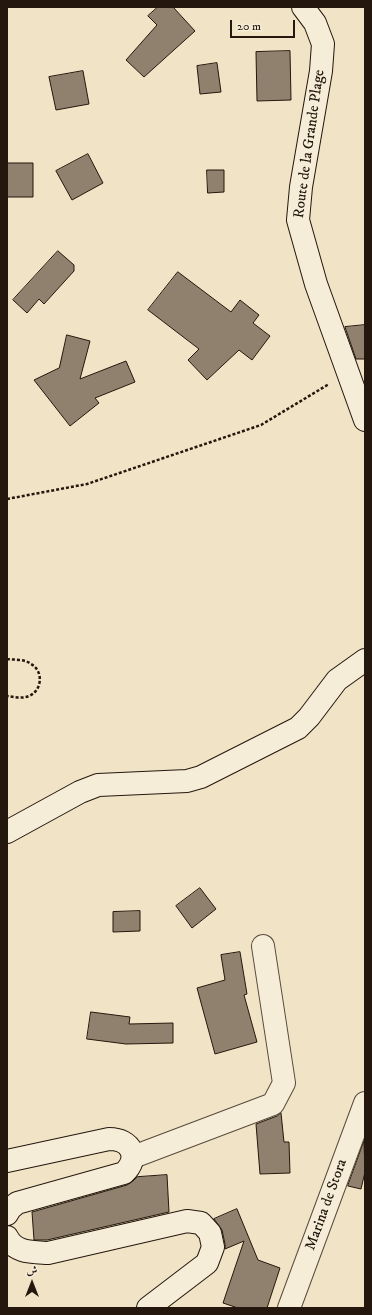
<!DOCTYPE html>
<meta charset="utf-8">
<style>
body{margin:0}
#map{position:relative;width:372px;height:1315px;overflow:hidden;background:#f1e3c5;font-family:"IM FELL DW Pica",Amiri,serif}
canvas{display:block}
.frame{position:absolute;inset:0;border:8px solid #24170d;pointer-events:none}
.north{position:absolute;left:12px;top:1263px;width:40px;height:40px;-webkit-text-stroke:3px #f6edd9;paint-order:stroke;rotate:0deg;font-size:11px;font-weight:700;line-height:16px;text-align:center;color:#24170d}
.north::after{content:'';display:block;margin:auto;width:14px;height:18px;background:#24170d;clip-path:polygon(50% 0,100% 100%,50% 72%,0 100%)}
.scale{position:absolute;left:230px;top:20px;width:65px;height:18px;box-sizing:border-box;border:2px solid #24170d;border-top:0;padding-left:5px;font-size:12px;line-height:14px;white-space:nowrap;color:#24170d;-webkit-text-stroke:3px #f6edd9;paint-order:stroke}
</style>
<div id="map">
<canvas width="372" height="1315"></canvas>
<div class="frame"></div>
<div class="north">ش</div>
<div class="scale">20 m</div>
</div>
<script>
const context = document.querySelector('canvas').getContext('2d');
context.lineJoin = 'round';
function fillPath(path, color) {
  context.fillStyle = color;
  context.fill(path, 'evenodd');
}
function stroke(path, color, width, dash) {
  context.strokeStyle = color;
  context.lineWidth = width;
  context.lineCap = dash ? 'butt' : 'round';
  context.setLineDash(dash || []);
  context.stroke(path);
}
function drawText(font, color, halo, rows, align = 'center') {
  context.font = font + ' "IM FELL DW Pica",serif';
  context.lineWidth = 3.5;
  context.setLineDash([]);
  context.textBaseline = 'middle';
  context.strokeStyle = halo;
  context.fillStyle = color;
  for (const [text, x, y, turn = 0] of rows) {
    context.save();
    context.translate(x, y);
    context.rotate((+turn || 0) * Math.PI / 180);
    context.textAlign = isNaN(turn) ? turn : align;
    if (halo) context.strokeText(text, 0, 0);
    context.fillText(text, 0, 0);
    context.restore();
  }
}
const building = new Path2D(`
 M158 7H173L195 31 144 77 126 60 157 25 148 16Z
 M290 51 291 100 257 101 256 52Z
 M217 63 221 92 200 94 197 66Z
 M83 71 89 104 56 110 49 77Z
 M88 154 103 183 72 200 56 171Z
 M7 163H33V197H7Z
 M207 170H224V192L208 193Z
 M58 251 74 265V271L44 304 39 299 27 313 13 300Z
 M178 272 231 312 240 300 259 315 253 323 270 336 252 360 239 350 207 380 188 360 199 349 148 310Z
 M365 325V359H356L345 327Z
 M67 335 90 341 80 379 126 361 135 382 95 398 99 403 70 426 34 380 59 368Z
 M200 888 216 909 192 928 176 906Z
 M140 911V931L113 932V912Z
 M240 952 247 994 244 995 257 1042 215 1054 197 988 225 980 221 955Z
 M91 1012 130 1017 129 1024 173 1023V1043L126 1044 87 1039Z
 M281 1113 284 1142H289L290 1173 260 1174 256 1124 277 1116Z
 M364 1141 365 1172 361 1189 348 1186Z
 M167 1175 169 1212 47 1240H34L32 1212 127 1185 133 1181 137 1177Z
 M237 1209 258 1260 280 1268 267 1308H238L223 1303 244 1241 225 1249V1244L222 1230 214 1219Z`);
fillPath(building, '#8f816d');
stroke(building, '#24170d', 1);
const street = new Path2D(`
 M133 1157 273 1104 284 1083 263 946
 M289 1308 365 1103`);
const secondary = new Path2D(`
 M303 7 315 23 323 44 321 71 301 187 298 220 316 284 365 420
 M7 832 80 792 98 785 187 781 201 777 298 728 309 717 337 680 365 660
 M7 1161 109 1139C132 1139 140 1158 124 1173L17 1203 10 1209 7 1214
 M7 1237C15 1253 32 1252 48 1253L187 1221 201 1223 210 1233 213 1247 207 1263 148 1308`);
stroke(street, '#574a3b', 24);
stroke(secondary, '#24170d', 24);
stroke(new Path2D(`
 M7 499 87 484 261 425 329 384
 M7 659C15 660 25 659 31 664 44 671 42 691 29 696 22 699 14 697 7 696`), '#24170d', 2.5, [3, 2]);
stroke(street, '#f6edd9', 22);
stroke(secondary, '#f6edd9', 22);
drawText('15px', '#24170d', '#f6edd9', [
 ["Route de la Grande Plage",310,144,-82],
 ["Marina de Stora",327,1205,-70]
]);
</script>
